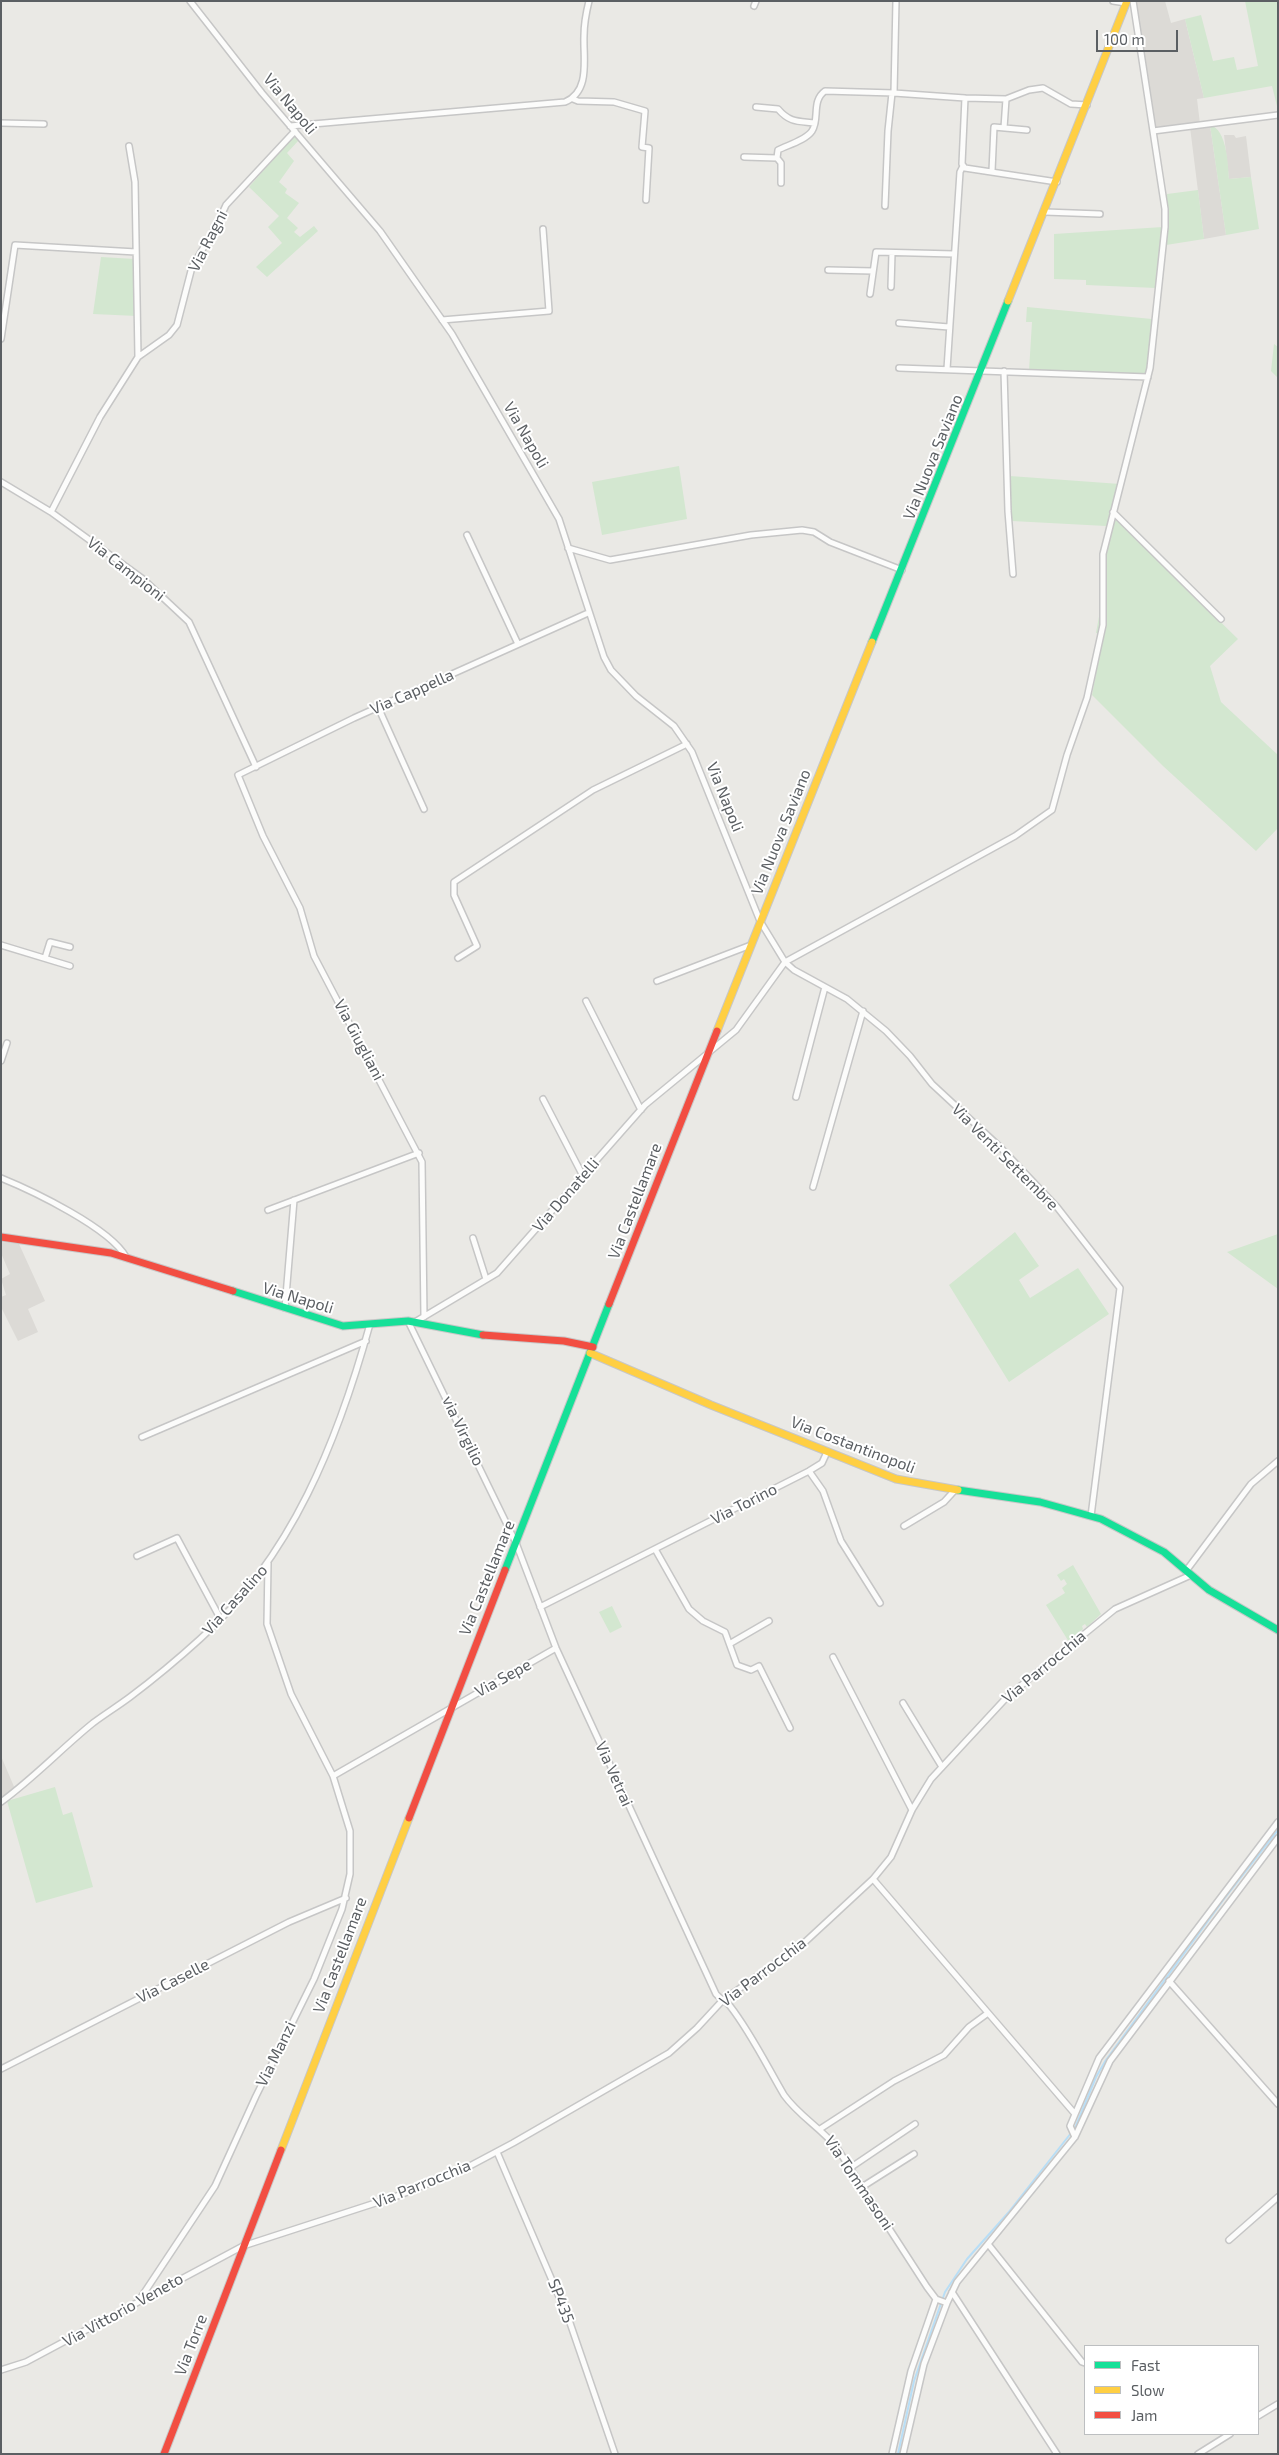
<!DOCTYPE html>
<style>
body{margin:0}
#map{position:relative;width:1279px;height:2455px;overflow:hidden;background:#eae9e5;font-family:"Exo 2",sans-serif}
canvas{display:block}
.frame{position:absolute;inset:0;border:2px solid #5b5f63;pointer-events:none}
.legend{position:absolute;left:1084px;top:2345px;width:175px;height:90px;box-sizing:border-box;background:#fff;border:1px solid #bdbfc1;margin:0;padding:6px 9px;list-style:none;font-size:15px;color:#5b5f63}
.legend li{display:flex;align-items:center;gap:10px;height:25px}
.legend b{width:25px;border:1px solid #bdbfc1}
.scale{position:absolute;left:1096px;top:30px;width:82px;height:22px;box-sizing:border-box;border:2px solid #5b5f63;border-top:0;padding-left:6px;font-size:15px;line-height:18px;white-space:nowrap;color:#5b5f63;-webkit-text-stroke:4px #fff;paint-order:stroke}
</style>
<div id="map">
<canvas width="1279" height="2455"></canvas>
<div class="frame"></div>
<ul class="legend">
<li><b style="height:6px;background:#16e098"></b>Fast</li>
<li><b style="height:6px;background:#ffcf43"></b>Slow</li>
<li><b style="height:6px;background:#f24e42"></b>Jam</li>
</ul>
<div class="scale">100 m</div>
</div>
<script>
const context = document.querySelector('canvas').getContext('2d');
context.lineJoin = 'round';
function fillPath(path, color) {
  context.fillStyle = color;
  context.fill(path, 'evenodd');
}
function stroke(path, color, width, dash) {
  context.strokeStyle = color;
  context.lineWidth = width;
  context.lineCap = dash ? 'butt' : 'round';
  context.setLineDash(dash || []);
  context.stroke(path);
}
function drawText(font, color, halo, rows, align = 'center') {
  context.font = font + ' "Exo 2",sans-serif';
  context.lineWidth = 4;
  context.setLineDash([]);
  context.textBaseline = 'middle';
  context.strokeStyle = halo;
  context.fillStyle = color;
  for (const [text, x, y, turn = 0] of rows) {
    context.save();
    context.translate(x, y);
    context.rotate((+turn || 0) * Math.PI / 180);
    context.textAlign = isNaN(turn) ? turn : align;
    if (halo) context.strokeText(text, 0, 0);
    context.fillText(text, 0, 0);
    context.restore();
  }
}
fillPath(new Path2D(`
 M1134 1H1165L1171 23 1185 19 1204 98 1197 99 1200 124 1154 130Z
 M1210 125 1226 235 1204 239 1190 127Z
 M1224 135H1234L1236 138 1246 136 1251 177 1229 179Z
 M1 1242 19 1244 45 1301 28 1309 38 1332 18 1341 1 1307V1297L6 1295 1 1279 10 1274 1 1253Z
 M1 1756 15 1789 1 1799Z`), '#dcdad6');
fillPath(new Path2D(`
 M1245 1H1278V110L1272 86 1204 98 1185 19 1201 15 1213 61 1234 57 1237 70 1258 66Z
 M1210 125C1227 129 1228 165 1229 179L1251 177 1259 229 1226 235Z
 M295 134 299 140 287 153 294 161 279 182 287 189 285 193 299 203 287 218 298 228 294 232 300 237 314 226 318 231 267 277 256 267 282 243 268 227 279 216 249 187Z
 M1198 190 1204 239 1166 245 1167 194Z
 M1163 227 1156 288 1086 285V280L1054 279V234Z
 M101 257 135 259 137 316 93 314Z
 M1027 307 1152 319 1146 376 1029 371 1032 322H1026Z
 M1274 344 1278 347V378L1271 371Z
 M679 466 687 519 602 535 592 482Z
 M1010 476 1120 484 1110 519 1117 521 1238 639 1210 666 1221 702 1278 755V828L1256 851 1163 766 1092 695 1103 635 1096 633 1100 611 1099 568 1106 526 1012 521Z
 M1015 1232 1039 1266 1019 1280 1030 1298 1078 1268 1109 1314 1009 1382 949 1285Z
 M1278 1234V1289L1227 1252Z
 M1073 1565 1101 1614 1087 1627 1085 1624 1082 1626 1083 1629 1069 1642 1046 1605 1065 1593 1062 1588 1067 1584 1064 1579 1061 1581 1057 1575Z
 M612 1606 622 1627 610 1633 599 1612Z
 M55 1787 63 1815 72 1812 93 1887 36 1903 7 1801Z`), '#d3e7d0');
stroke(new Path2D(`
 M898 2454 914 2381 945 2292 967 2259 1008 2213 1075 2128 1096 2077 1106 2060 1224 1899 1278 1830`), '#b8def6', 2);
const street = new Path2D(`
 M190 1 262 93 380 231 452 334 559 519 604 657 611 670 636 696 674 726 692 752 760 921 785 962 794 970 847 999 886 1031 910 1056 932 1084 1000 1147 1057 1207 1120 1288 1091 1516
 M896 1 894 93 965 98 962 164 965 168 1057 182
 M1113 1 1126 3
 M754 6 756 1
 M965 98 1006 99 1029 90 1043 88 1071 104 1087 105
 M573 99 578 101 614 102 645 111 642 147 649 148 646 200
 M756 107 778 109C790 123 798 121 815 123
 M1 123 44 124
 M290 126 565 102C591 91 583 58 584 36 584 24 586 13 589 1
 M1004 128 1006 99
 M1153 131 1278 115
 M744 157 777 158 778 150C788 145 806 140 812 131 820 119 811 101 825 91L894 93
 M777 158 781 163V183
 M992 171 994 127 1027 130
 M885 206 888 131 892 93
 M1045 212 1100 214
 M828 270 873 271
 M891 287 892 253
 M870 294 876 252 954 254
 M442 320 549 311 543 229
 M899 323 949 327
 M1 339 15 245 136 252
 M138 357 169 335 177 325 192 267 217 225 226 205 295 131
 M899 368 1148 377
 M947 369 960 172 963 166
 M1004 371 1008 511 1013 574
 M1 482 51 512 143 579 189 622 256 767
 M51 512 100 417 138 357 135 182 129 146
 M1113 512 1221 619
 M467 535 518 644
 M568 548 610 560 751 535 802 530 814 532 830 542 902 570
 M378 707 424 809
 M1 945 70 966
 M45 958 50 942 70 947
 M458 958 477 946 454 895V882L593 790 687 744
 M657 981 751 945
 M586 1001 641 1110
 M1 1061 7 1043
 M796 1097 825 987
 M543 1099 583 1176
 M1 1178C33 1191 110 1228 126 1257
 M813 1187 863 1011
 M268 1210 419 1153
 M473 1238 486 1279
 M285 1308 294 1200
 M424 1317 422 1162 314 956 300 908 263 836 238 775 354 718 588 613
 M408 1321 516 1543 556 1648 716 1994C720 1999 726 2001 730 2006 751 2033 767 2066 784 2095 799 2116 821 2128 837 2148L927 2287 936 2299 947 2303
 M415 1322 497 1273 645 1105 736 1030 785 962 1015 836 1052 810 1067 755 1087 698 1103 625V554L1150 368 1165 227V209L1133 1
 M142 1437 366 1341
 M809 1471 823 1491 841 1541 880 1603
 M904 1526 944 1502 955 1490
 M655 1549 689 1609 703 1621 725 1632 737 1665 751 1670 759 1666 790 1728
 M137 1556 177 1538 220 1618
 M1186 1571 1251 1484 1278 1461
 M540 1607 809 1471 822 1463 827 1452
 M731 1643 769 1621
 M833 1657 912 1810
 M903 1703 942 1767
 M333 1776 556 1648
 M1 1802C34 1778 62 1748 93 1723 105 1714 118 1706 130 1697 154 1679 178 1659 200 1639 292 1557 338 1440 370 1324
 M873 1879 1075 2114
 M1169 1981 1278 2104
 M1 2069 289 1922 346 1898
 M820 2129 894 2081 944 2055 969 2027 988 2013
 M1075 2137 1070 2126 1099 2058 1278 1822
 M497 2152 569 2320 615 2454
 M850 2168 915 2124
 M862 2187 914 2154
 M1229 2240 1278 2197
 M988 2244 1082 2362 1085 2363
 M952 2292 1057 2454
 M140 2299 215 2186 256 2096 314 1979 342 1909 350 1874V1831L333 1776 291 1694 267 1624 268 1563
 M1 2370 26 2362 243 2246 400 2195 466 2168 513 2143 669 2053 697 2028 722 2001 805 1942 873 1879 891 1857 912 1810 931 1779 1007 1697 1115 1609 1191 1575
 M1258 2416 1278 2404
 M892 2454 911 2371 936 2299
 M903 2454 924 2364 947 2303 957 2282 1075 2137 1110 2061 1278 1838
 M1198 2454 1230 2434`);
const fast = new Path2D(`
 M872 642 1008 301
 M233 1291 343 1326 408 1321 483 1335
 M958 1490 1040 1502 1101 1519 1164 1552 1209 1590 1278 1630
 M505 1570 609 1304`);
const slow = new Path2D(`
 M1008 301 1127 1
 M717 1031 872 642
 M590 1353 711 1405 896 1479 958 1490
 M281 2150 409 1818`);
const jam = new Path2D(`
 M1 1237 111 1253 233 1291
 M609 1304 717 1031
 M483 1335 564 1341 593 1347
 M409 1818 505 1570
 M164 2454 281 2150`);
stroke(street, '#c6c6c6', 8);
stroke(fast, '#c7c7c7', 9);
stroke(slow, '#c7c7c7', 9);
stroke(jam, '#c7c7c7', 9);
stroke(street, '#fcfcfb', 5);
stroke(fast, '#16e098', 7);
stroke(slow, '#ffcf43', 7);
stroke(jam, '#f24e42', 7);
drawText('16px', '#5b5f63', '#fff', [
 ["Via Napoli",290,104,50],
 ["Via Ragni",208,241,-63],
 ["Via Napoli",526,435,60],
 ["Via Nuova Saviano",933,457,-68],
 ["Via Campioni",126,569,38],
 ["Via Cappella",412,692,-24],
 ["Via Napoli",725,797,68],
 ["Via Nuova Saviano",781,832,-68],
 ["Via Giugliani",359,1040,62],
 ["Via Venti Settembre",1005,1157,45],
 ["Via Donatelli",566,1195,-49],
 ["Via Castellamare",635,1201,-69],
 ["Via Napoli",298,1298,17],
 ["via Virgilio",463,1431,64],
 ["Via Costantinopoli",853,1445,21],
 ["Via Torino",744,1504,-27],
 ["Via Castellamare",487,1578,-68],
 ["Via Casalino",235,1600,-48],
 ["Via Parrocchia",1044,1667,-40],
 ["Via Sepe",503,1678,-29],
 ["Via Vetrai",614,1774,66],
 ["Via Castellamare",340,1955,-69],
 ["Via Parrocchia",763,1972,-37],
 ["Via Caselle",173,1981,-27],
 ["Via Manzi",276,2054,-64],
 ["Via Tommasoni",859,2183,56],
 ["Via Parrocchia",422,2184,-22],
 ["SP435",561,2301,69],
 ["Via Vittorio Veneto",123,2310,-29],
 ["Via Torre",191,2345,-69]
]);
</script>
